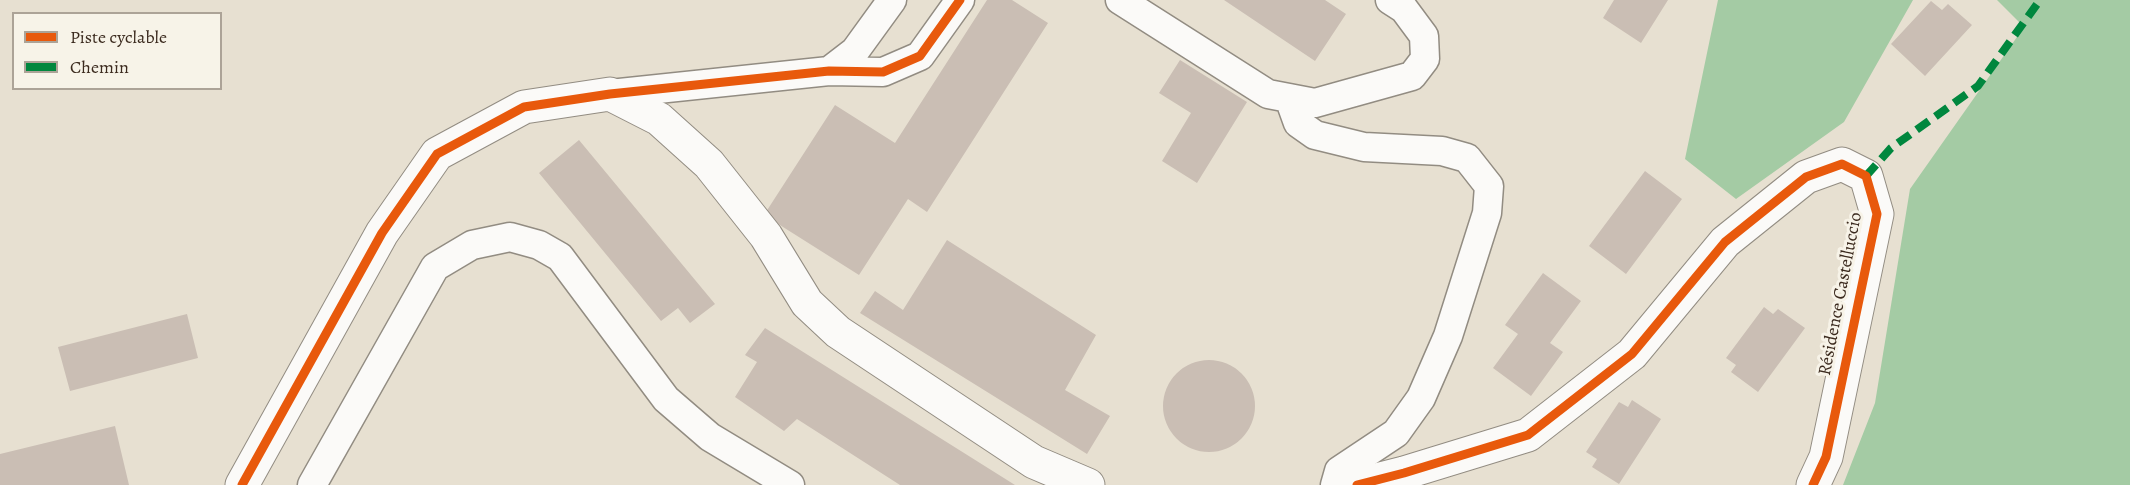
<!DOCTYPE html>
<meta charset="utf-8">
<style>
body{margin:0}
#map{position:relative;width:2130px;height:485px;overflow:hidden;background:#e7e0d1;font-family:Alegreya,serif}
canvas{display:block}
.legend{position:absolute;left:12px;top:12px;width:210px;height:78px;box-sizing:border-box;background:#f7f3e8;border:2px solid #aca397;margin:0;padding:8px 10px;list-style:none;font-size:18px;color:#3b2a1e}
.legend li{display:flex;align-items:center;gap:12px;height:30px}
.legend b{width:30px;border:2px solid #aca397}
</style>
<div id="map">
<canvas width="2130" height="485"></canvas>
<ul class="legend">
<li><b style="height:8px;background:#e8590c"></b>Piste cyclable</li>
<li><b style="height:8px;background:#00873e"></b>Chemin</li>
</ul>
</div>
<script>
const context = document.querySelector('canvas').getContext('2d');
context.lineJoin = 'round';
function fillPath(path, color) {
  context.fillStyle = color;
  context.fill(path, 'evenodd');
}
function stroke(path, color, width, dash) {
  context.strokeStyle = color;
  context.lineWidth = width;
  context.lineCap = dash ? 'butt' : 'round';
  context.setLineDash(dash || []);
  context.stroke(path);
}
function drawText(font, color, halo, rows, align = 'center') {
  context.font = font + ' Alegreya,serif';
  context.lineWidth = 6;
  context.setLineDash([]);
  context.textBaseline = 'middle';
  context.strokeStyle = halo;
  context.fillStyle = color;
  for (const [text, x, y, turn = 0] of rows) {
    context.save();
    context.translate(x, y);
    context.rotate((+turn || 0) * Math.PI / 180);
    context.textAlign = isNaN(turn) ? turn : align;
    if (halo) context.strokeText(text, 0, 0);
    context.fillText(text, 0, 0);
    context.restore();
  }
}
fillPath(new Path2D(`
 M1718 0H1913L1844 122 1736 199 1685 159Z
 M1997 0H2130V485H1843L1875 403 1910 189 2024 27Z`), '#a4cba4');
fillPath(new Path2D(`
 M987 0H1012L1048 23 927 212 908 199 859 275 764 215 835 105 895 143Z
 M1224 0H1325L1346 14 1315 61Z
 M1614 0H1668L1641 43 1603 18Z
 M1931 1 1942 10 1948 4 1972 25 1925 76 1891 44Z
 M1180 60 1247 102 1197 183 1162 161 1191 113 1159 93Z
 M579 140 715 304 690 323 678 308 661 321 539 173Z
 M1645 171 1682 199 1626 274 1589 246Z
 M947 240 1096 335 1065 390 1110 416 1087 454 860 313 875 291 903 310Z
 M1543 273 1581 301 1550 343 1563 352 1531 396 1493 368 1518 334 1505 325Z
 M1764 307 1773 314 1778 309 1805 328 1758 392 1731 372 1736 365 1726 358Z
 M187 314 198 358 70 391 58 347Z
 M765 328 1015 485H900L797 419 784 431 735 397 757 362 745 355Z
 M1163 406a46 46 0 1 1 92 0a46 46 0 1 1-92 0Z
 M1632 400 1661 419 1619 484 1592 467 1597 459 1586 452 1619 402 1628 407Z
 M115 426 129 485H0V454Z`), '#cabeb4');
const minor = new Path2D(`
 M1120 0 1268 94 1315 103 1412 76 1425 59 1424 36 1404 9 1390 0
 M829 71 855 51 892 0
 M610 94 829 71 883 72 920 56 960 0
 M1289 98 1298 123 1315 135 1364 147 1442 151 1467 158 1489 186 1487 213 1448 336 1421 398 1396 433 1339 471 1335 485
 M312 485 435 267 472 245 510 237 539 245 560 257 666 399 710 437 790 485`);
const tertiary = new Path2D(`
 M242 485 382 233 437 154 524 107 610 94 659 119 709 164 766 236 807 303 838 332 1034 462 1088 485
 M1357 485 1404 473 1528 435 1632 354 1725 242 1806 177 1842 164 1866 176 1877 214 1826 457 1813 485`);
stroke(minor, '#928c82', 31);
stroke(tertiary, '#928c82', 35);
stroke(minor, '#fbfaf8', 28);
stroke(tertiary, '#fbfaf8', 33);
stroke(new Path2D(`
 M1866 176 1891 148 1978 86 2040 0`), '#00873e', 8, [15, 8]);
stroke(new Path2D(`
 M242 485 382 233 437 154 524 107 610 94 829 71 883 72 920 56 960 0
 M1357 485 1404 473 1528 435 1632 354 1725 242 1806 177 1842 164 1866 176 1877 214 1826 457 1813 485`), '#e8590c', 9);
drawText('18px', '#3b2a1e', '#f7f3e8', [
 ["Résidence Castelluccio",1841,294,-79]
]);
</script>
